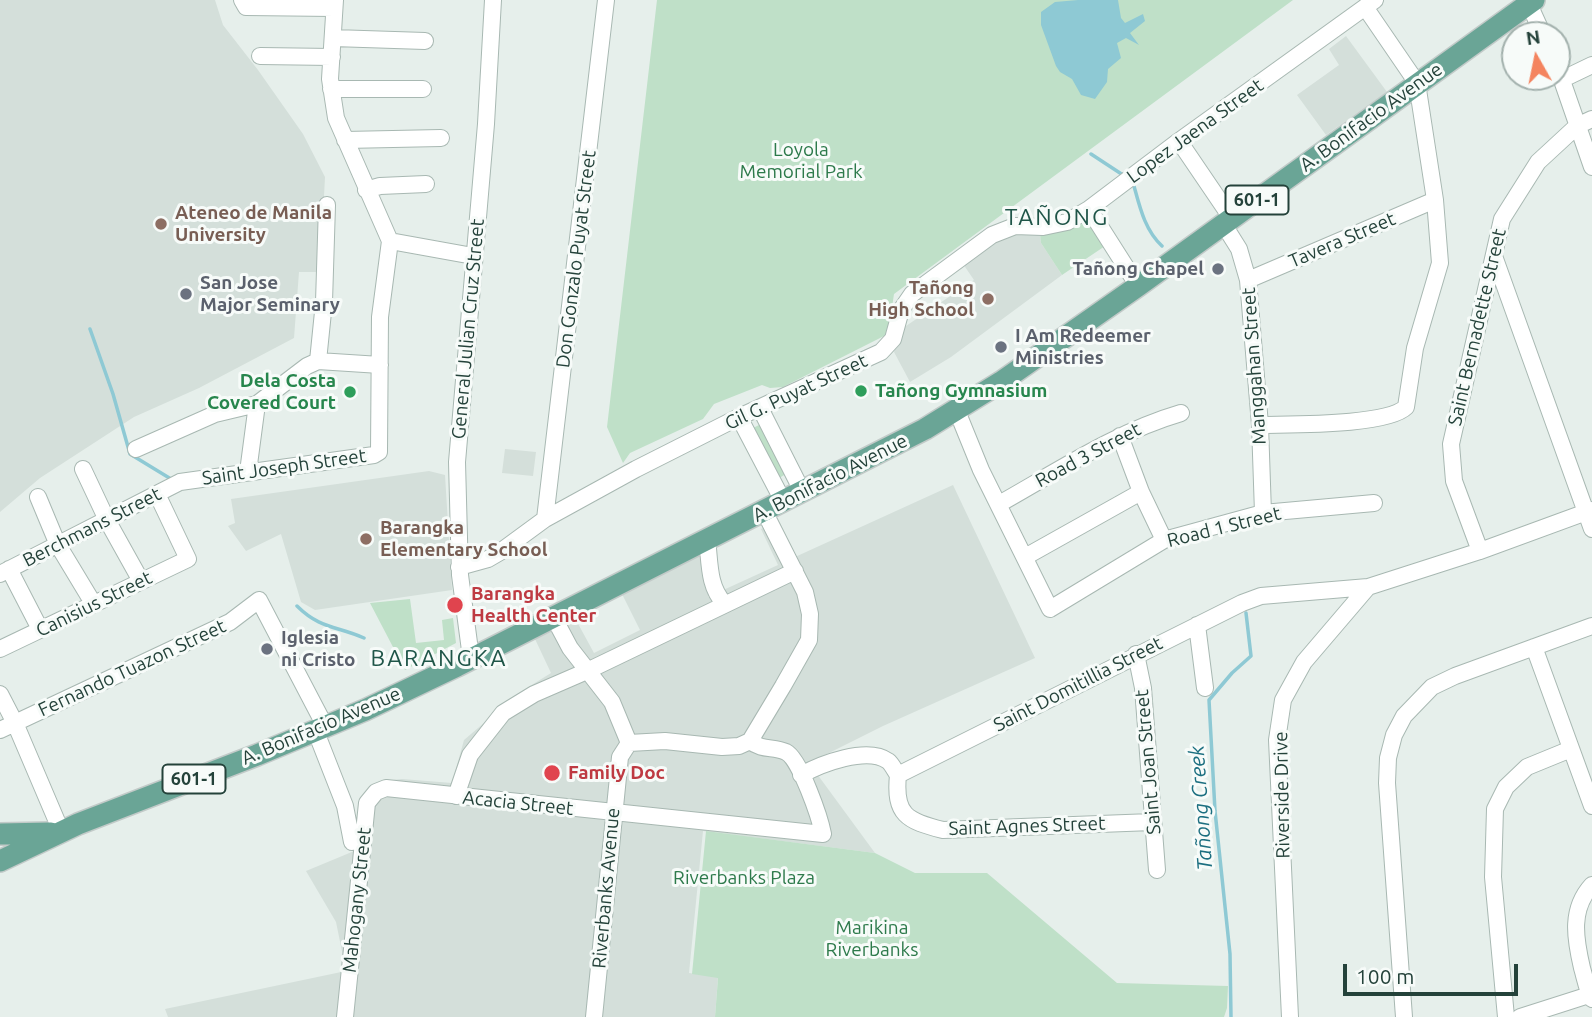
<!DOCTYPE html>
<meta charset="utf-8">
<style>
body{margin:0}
#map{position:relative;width:1592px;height:1017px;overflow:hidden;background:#e6efeb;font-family:Ubuntu,sans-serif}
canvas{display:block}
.north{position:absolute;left:1501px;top:21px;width:70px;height:70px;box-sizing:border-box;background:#f7fbf9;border:2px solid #a3b1ad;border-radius:50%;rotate:351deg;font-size:19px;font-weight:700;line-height:28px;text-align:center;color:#24423a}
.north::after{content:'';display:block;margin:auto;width:24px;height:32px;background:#f4845f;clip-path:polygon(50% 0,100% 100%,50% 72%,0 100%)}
.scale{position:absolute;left:1343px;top:964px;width:175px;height:32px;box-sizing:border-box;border:4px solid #24423a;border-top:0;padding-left:9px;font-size:21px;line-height:24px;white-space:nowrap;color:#24423a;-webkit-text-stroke:5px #f7fbf9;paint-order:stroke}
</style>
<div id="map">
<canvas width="1592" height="1017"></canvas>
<div class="north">N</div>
<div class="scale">100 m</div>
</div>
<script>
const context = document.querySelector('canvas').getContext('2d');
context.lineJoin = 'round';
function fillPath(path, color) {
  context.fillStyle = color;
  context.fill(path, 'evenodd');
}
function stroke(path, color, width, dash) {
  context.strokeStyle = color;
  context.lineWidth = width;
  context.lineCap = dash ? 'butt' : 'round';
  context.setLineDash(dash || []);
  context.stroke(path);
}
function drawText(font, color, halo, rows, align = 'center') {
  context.font = font + ' Ubuntu,sans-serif';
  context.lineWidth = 6;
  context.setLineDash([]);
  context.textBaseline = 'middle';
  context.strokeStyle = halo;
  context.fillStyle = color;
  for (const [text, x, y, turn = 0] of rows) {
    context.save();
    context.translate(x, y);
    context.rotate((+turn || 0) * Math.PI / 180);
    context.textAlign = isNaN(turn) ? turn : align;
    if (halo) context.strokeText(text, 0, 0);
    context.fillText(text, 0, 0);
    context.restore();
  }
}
fillPath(new Path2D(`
 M0 0H215L223 25 258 70 303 134 325 177 320 272H299L294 338 199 388 134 417 40 478 0 512Z
 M1346 36 1387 92 1326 135 1297 95 1339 65 1329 49Z
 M1009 230 1040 234 1041 243 1062 275 951 357 910 382 894 352 903 328 974 280 961 261Z
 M505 449 536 452 533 476 502 473Z
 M429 471 445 475 452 590 315 610 301 602 281 534 246 551 228 526 235 523 231 499Z
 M953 485 1035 658 883 726 809 763 875 853 703 831 689 973 718 977 715 1017H168L165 1009 346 971 336 922 306 871 359 849 363 800 380 781 402 779 452 783 464 740 485 722 498 706 551 673 535 639 576 620 594 653 640 630 622 594 708 550V597L778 565 761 529 777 521 795 557Z`), '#d4dfda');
fillPath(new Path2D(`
 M657 0H1293L894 294 888 334 783 387 770 388 762 385 714 404 703 419 630 453 623 463 607 427Z
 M1089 214 1108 244 1062 275 1041 243 1040 234Z
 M761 424 786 474 779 478 753 428Z
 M410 599 416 643 444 640 442 620 453 618 456 643 405 670 370 603Z
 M706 831 875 853 915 873H987L1117 983 1228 986 1227 1008 1224 1017H715L718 978 692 974Z`), '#bfe0c8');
fillPath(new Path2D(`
 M1078 0H1118L1121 18 1125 23 1143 14 1145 21 1130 33 1139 45 1126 38 1117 43 1121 58 1108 69 1107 82 1095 99 1081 95 1072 79 1060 72 1056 66 1041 25V12L1055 2Z`), '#8ec9d4');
stroke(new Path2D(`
 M1091 154 1123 175
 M1134 186C1140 208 1145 230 1162 246
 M90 329 113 394 130 454 171 479
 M297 606C320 629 337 626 364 638
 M1231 1017 1230 954 1215 811 1209 700 1232 673 1251 656 1246 613`), '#8ec9d4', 3.5);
const minor = new Path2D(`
 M242 0 246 7 334 8
 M1529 4 1543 35
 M333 38 425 41
 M260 56 332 57
 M1557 66 1592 167
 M1563 79 1592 65
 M331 89H423
 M345 140 441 138
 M1179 141 1232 219
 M366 190 380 186 426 184
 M1089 209 1138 286
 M1224 225 1239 249 1248 280 1260 425 1263 513
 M390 241 473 256
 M1494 256 1592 529
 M1248 280 1435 200
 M318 361 324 302 327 205
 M760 408 802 491
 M957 411 981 470 1050 609 1164 540 1263 513 1374 503
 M739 417 783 501
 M1260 425C1288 424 1387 426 1406 407L1415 348 1440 263 1435 200 1417 83 1365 7
 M1120 436 1141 492 1164 540
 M136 449 215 414 257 404
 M83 469 107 520 141 581
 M248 472 257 404 307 366 318 361 380 365
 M38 497 58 545 93 603
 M999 504C1058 471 1116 432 1181 413
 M545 519 606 0
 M707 539C710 562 708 586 724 603
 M1480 551 1454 481 1451 444 1502 219 1538 162 1577 126 1592 119
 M1025 557 1141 492
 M459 567 488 559 500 552 545 519 636 469 739 417 881 352 893 339 901 310 912 294 992 235 1015 226 1043 227 1067 222 1089 209 1179 141 1375 0
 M9 569 40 629
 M0 574 180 482 374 455 379 452 380 317 390 241 336 118 330 79 335 0
 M553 616 570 648 612 702 629 743
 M1197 625 1205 688
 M1534 647 1592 806
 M0 649 188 559 157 494
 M1136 654 1143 688 1157 870
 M471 658 460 575 457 462 486 124 493 0
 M0 694 15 723 61 831
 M0 730 230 622 259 600 326 728
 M316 732 345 806 352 842
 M629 743 665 741 722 747 739 746 750 741 783 686 809 640 810 614 805 592 764 511
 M801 775C821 764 867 746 888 761 892 764 895 771 898 775
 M898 775 1242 603 1261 596 1368 587 1480 551 1592 510
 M898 775C894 815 907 821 943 830L1152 822
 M456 796 470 755 503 713 534 694 587 671 795 571
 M1592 885C1570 909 1575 938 1582 968 1585 978 1587 990 1592 999
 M345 1017 367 803 376 792 386 788 823 834C820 818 800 759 786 752 773 746 763 751 750 741
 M594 1017 620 757 629 743
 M1290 1017 1277 740 1283 700 1304 662 1368 587
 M1404 1017 1387 783 1388 758 1394 735 1404 716 1432 687 1455 676 1592 626
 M1506 1017 1493 877 1495 809 1506 787 1527 767 1571 749
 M1520 1017 1589 995`);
const major = new Path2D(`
 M0 834 51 833
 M0 861 78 824 257 755 365 710 457 666 925 429 1001 382 1138 286 1534 0`);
stroke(minor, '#a8b8b2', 18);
stroke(major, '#c2cac8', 24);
stroke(minor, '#fff', 16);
stroke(major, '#6aa596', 21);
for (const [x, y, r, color] of [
 [161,224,7,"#8d6e63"],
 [1218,269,7,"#6b7280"],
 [186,294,7,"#6b7280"],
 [988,299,7,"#8d6e63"],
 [1001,347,7,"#6b7280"],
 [861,391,7,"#2e9e5b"],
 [350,392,7,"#2e9e5b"],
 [366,539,7,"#8d6e63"],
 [455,605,9,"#e0444e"],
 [267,649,7,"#6b7280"],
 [552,773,9,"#e0444e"]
]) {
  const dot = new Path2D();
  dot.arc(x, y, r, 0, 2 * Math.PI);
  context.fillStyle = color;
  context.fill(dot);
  stroke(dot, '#f7fbf9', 2.5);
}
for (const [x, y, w] of [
 [1257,200,63],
 [194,779,63]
]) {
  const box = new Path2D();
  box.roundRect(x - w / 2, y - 14.5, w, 29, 5);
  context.fillStyle = '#f7fbf9';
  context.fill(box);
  stroke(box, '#24423a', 2);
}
drawText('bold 18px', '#24423a', null, [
 ["601-1",1257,200],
 ["601-1",194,779]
]);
drawText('19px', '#24423a', '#f7fbf9', [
 ["A. Bonifacio Avenue",1371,117,-36],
 ["Lopez Jaena Street",1195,131,-36],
 ["Tavera Street",1342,240,-23],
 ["Don Gonzalo Puyat Street",576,259,-83],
 ["Saint Bernadette Street",1477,327,-77],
 ["General Julian Cruz Street",468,329,-85],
 ["Manggahan Street",1254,366,-94],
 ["Gil G. Puyat Street",796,392,-25],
 ["Road 3 Street",1088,455,-28],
 ["Saint Joseph Street",284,467,-8],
 ["A. Bonifacio Avenue",830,478,-27],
 ["Berchmans Street",92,527,-27],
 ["Road 1 Street",1224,527,-14],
 ["Canisius Street",94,604,-26],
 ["Fernando Tuazon Street",132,668,-25],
 ["Saint Domitillia Street",1078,684,-27],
 ["A. Bonifacio Avenue",321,726,-23],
 ["Saint Joan Street",1148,762,-95],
 ["Riverside Drive",1282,795,-91],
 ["Acacia Street",518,803,6],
 ["Saint Agnes Street",1027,826,-2],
 ["Riverbanks Avenue",606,888,-85],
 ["Mahogany Street",357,900,-84]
]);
drawText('19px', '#2d7a4b', '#f7fbf9', [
 ["Loyola",801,150],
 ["Memorial Park",801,172],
 ["Riverbanks Plaza",744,878],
 ["Marikina",872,928],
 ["Riverbanks",872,950]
]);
drawText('bold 19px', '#785e54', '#f7fbf9', [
 ["Ateneo de Manila",175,213],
 ["University",175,235],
 ["Tañong",974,288,"right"],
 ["High School",974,310,"right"],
 ["Barangka",380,528],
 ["Elementary School",380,550]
], 'left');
drawText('bold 19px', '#5b616d', '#f7fbf9', [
 ["Tañong Chapel",1204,269,"right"],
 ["San Jose",200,283],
 ["Major Seminary",200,305],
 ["I Am Redeemer",1015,336],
 ["Ministries",1015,358],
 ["Iglesia",281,638],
 ["ni Cristo",281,660]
], 'left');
drawText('bold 19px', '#27864d', '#f7fbf9', [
 ["Dela Costa",336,381],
 ["Covered Court",336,403],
 ["Tañong Gymnasium",875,391,"left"]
], 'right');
drawText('bold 19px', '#be3a42', '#f7fbf9', [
 ["Barangka",471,594],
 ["Health Center",471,616],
 ["Family Doc",568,773]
], 'left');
drawText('italic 21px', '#1c6f80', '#f7fbf9', [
 ["Tañong Creek",1201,808,-94]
]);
context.letterSpacing = '2px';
drawText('23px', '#1f5548', '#f7fbf9', [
 ["TAÑONG",1057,217],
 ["BARANGKA",439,658]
]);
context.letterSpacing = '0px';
</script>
